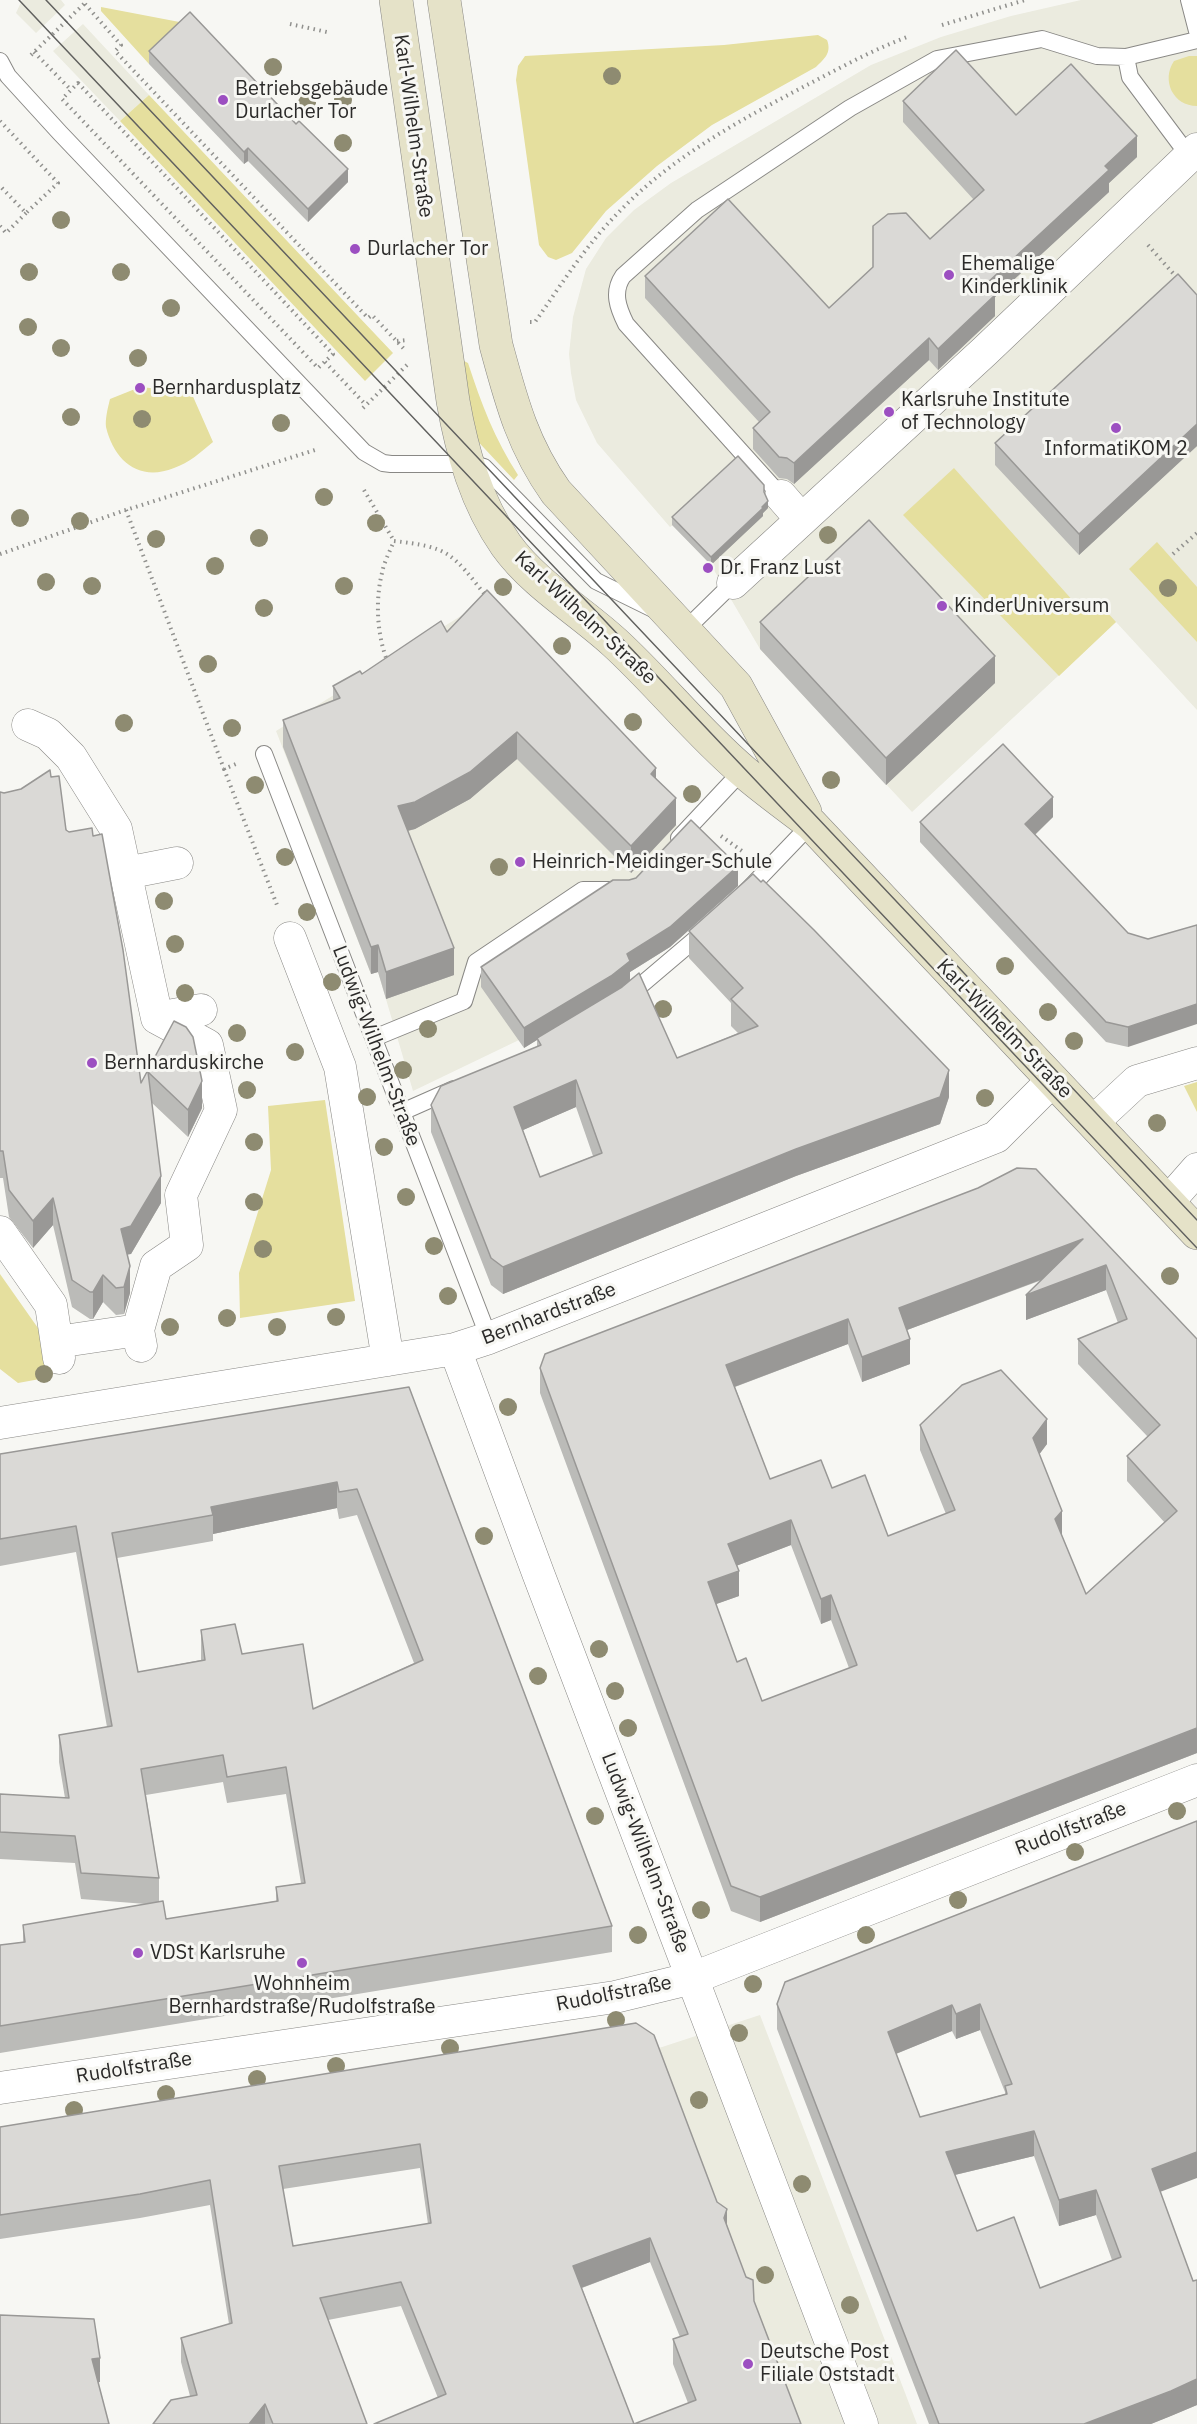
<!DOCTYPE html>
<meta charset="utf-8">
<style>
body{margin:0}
canvas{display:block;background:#f7f7f3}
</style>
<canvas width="1197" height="2424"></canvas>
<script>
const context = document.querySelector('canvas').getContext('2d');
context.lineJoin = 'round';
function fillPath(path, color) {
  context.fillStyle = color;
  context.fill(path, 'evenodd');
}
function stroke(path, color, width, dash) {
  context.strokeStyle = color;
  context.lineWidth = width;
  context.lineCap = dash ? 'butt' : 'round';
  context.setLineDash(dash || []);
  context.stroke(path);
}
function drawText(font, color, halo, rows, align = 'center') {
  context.font = font + ' "IBM Plex Sans",sans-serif';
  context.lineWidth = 6;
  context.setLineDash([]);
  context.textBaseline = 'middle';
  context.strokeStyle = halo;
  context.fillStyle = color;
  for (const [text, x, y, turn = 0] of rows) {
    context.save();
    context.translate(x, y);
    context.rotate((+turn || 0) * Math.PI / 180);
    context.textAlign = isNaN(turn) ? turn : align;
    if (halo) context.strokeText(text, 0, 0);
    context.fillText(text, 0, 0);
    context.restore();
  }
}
fillPath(new Path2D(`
 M22 0H61L65 5 36 33 16 13Z
 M1081 0H1197V710L1116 622 912 812 760 649 711 565 673 525 670 527 597 443 576 400 571 373 569 354 573 317 586 269 606 238 634 210 671 183 871 65 941 37 1011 16Z
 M83 24 149 95 120 121 53 51Z
 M472 609 652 801 730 879 519 1040 413 1091 378 972 371 974 276 731Z
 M760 2015 917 2424H746L607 2065Z`), '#ebebdf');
fillPath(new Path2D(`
 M101 7 190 24 149 64 101 11Z
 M818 35 827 40C832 53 824 59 816 67L712 125 657 166 606 211 572 253 556 260 548 257 539 245 516 80 518 66 525 56 724 45Z
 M1189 56H1197V106C1173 106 1161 80 1174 61Z
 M149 95 393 353 365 381 120 121Z
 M462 360 468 363C481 403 495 440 518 475L514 480 470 433Z
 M140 387 191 392 213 442C201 452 189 463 174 468 139 482 114 461 106 427 105 419 108 407 110 399Z
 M954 468 1083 612 1096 600 1116 622 1059 676 903 515Z
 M1157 542 1197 587V642L1129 569Z
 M1197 1082V1112L1184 1086Z
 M325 1100 355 1301 240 1318 239 1273 271 1170 268 1106Z
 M0 1274 45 1338 51 1377 18 1383 0 1369Z`), '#e5df9e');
const lane = new Path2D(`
 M1189 0 1197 31
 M1126 57 1130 77 1189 156
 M0 61 8 76 60 133 364 452 383 463 391 464H472L484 467 596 581 653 609
 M781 496 626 324C618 308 612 292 623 276L697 210 850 108 937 59 1042 39 1097 56 1126 57 1197 40
 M684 631 733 583
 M264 754 489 1338
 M679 838 742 771
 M744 894 811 824
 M627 997 706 930
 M374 1038 464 1001 476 962 583 890H619
 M402 1112 454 1089`);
const street = new Path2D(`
 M781 496 801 519
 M733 583 985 351 1197 149
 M28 725 48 734 71 757 116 829 157 1018 207 1045 221 1110 181 1195 187 1245 156 1266 138 1330 141 1346
 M126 873 177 863
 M290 938 340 1067 388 1360
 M157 1018 201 1010
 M1093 1122 1137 1081 1197 1063
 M1168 1202 1197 1169
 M0 1232 51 1305 59 1358
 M57 1342 138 1330
 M455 1349 538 1573 862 2424
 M0 1423 455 1349 489 1338 996 1137 1053 1080
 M0 2088 615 1997 693 1978 1197 1780`);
const secondary = new Path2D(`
 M396 0 453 401C462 452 476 502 506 545 534 584 579 610 614 642 659 683 697 732 743 771 765 790 789 807 811 824L1197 1233
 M444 0 496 345C511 400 522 444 556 492L736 686 805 812`);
stroke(lane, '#898885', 18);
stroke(street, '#898885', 33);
stroke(secondary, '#898885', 34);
stroke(new Path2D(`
 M85 4 121 45 115 51 368 318 372 315 405 350
 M290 24 327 32
 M942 25 1025 0
 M34 52 71 90
 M31 55 87 1
 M78 83 333 354 318 368 62 99Z
 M0 121 58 183 26 213 0 186
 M0 226 6 233 26 213
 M1148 245 1179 280
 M530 322H535C561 285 586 245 618 213 670 158 740 120 807 85 840 68 874 49 910 36
 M397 341 407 340
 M325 362 366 405
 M363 408 409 363
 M364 490 394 541
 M126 510 224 769 236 764
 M394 541C449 547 452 553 486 596
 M0 554 126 510 318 449
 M1173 554 1197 533
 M388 663C377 636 375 601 382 573 384 562 390 551 394 541
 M224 769 277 905
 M721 836 742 851`), '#91918e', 4, [1.5, 4.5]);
stroke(lane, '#fff', 16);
stroke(street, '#fff', 32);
stroke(secondary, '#e5e2c8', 33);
stroke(new Path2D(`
 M19 0 1197 1248
 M46 0 1197 1220`), '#61615f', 1.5);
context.fillStyle = '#8e8b71';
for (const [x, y] of [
 [273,67],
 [612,76],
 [343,100],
 [307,103],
 [343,143],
 [61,220],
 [29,272],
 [121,272],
 [171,308],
 [28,327],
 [61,348],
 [138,358],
 [71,417],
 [142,419],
 [281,423],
 [324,497],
 [20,518],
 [80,521],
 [376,523],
 [828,535],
 [259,538],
 [156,539],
 [215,566],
 [46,582],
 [92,586],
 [344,586],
 [503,587],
 [1168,588],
 [264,608],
 [562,646],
 [208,664],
 [633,722],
 [124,723],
 [232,728],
 [831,780],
 [255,785],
 [692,794],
 [285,857],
 [499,867],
 [164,901],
 [307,912],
 [175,944],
 [1005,966],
 [332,982],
 [185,993],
 [663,1009],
 [1048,1012],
 [428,1029],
 [237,1033],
 [1074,1041],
 [295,1052],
 [403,1070],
 [247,1090],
 [367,1097],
 [985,1098],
 [1157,1123],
 [254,1142],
 [384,1147],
 [406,1197],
 [254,1202],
 [434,1246],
 [263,1249],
 [1170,1276],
 [448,1296],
 [336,1317],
 [227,1318],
 [170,1327],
 [277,1327],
 [44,1374],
 [508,1407],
 [484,1536],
 [599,1649],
 [538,1676],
 [615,1691],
 [628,1728],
 [1177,1811],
 [595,1816],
 [1075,1852],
 [958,1900],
 [701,1910],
 [638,1935],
 [866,1935],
 [753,1984],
 [616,2020],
 [739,2033],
 [450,2048],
 [336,2066],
 [257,2079],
 [166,2094],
 [699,2100],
 [74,2110],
 [802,2184],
 [765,2275],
 [850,2305]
]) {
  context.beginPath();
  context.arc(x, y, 9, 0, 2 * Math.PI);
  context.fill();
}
fillPath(new Path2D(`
 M149 51 348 182 308 222 248 161 244 164 149 64Z
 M903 101 1016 115 1137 157 1109 183V192L995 297V316L938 370 929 360 794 484 787 479 779 478 753 449V428L759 422 645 298V276L829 308 930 239 974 200 903 122Z
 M1197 295V446L1079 555 995 465V443Z
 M764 492 768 508 763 513V516L711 565 672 525V517Z
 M760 622 995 683 886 785 760 649Z
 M447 632 656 778 676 825 631 873 517 759 470 799 415 829 408 831 454 975 386 999 378 972 371 974 283 747V720L333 701V686L362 674Z
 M51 777 141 1083 174 1021 202 1108 188 1137 151 1102 161 1203 131 1254H127L130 1293 124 1314 116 1315 103 1302 93 1319H90L72 1307 53 1225 33 1248 9 1217 3 1178H0V792L4 793 21 789Z
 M1053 817 1035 835 1128 933V1047L1106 1042 920 842V822Z
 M738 886 670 947 630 972V981L677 1058 738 1033 731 1026V1003L689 958V931L949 1097 940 1124 796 1176 503 1294 491 1285 431 1132V1105L537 1047V1040L524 1048 481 987V967ZM576 1107 593 1156 540 1177 523 1130Z
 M1017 1168 1197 1339V1753L760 1922 731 1911 540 1393V1368L978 1188ZM1042 1280 1026 1320 1106 1290 1118 1323 1078 1339V1364L1148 1437 1127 1456V1481L1165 1523 1086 1594 1062 1536 1039 1454 1047 1444 920 1425V1450L946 1514 888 1536 832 1488 770 1479 735 1387 848 1344 862 1382 910 1364 907 1330ZM791 1545 821 1624 831 1620 849 1668 762 1701 737 1662 716 1604 739 1596 736 1566Z
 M409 1387 612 1926V1952L0 2053V1945L23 1942V1925L146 1904 81 1899 75 1863 0 1859V1794L65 1798 59 1762V1735L107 1727 76 1552 0 1566V1454ZM337 1508 339 1519 357 1515 414 1663 313 1709 242 1654 201 1630V1660L138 1672 117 1558 213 1541V1534ZM223 1782 227 1803 286 1794 301 1883 276 1887V1901L166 1919 159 1901V1878L146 1795Z
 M1197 1821 1160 2192 1193 2281 1197 2280V2405L1151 2424H929L777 2029V2004ZM980 2030 1005 2092V2094L920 2117 896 2054 952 2031 956 2039ZM1034 2156 1059 2226 1096 2215 1112 2260 1040 2288 977 2231 955 2175Z
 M636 2023 727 2225 754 2301 801 2424 688 2403 673 2364V2339L680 2337 650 2262 582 2288 634 2424 438 2398 401 2306 328 2320 367 2424H153L190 2396 181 2362V2338L229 2324 210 2205 140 2218 0 2239V2127ZM420 2168 428 2224 293 2246 283 2189Z`), '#bbbbb8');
fillPath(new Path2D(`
 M1137 136V157L1109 183V192L995 297V316L938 370V349L986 284 1105 166Z
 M248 148V161L244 164V152Z
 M348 169V182L308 222V209Z
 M929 338V360L794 484V463Z
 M1197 424V446L1079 555V534Z
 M768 501V508L763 513V516L711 565V557Z
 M995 656V683L886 785V758Z
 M517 732V759L470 799 415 829 398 833V806Z
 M656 768V795L651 774Z
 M1053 797V817L1025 844V824Z
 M676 798V825L631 873V846Z
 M738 866V886L670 947 630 972V981L611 996 537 1038V1040L524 1048V1028L627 954Z
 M378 945V972L371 974V947Z
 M454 948V975L386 999V972Z
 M1197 1004V1024L1128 1047V1027Z
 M949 1070V1097L940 1124 796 1176 503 1294V1267Z
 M576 1080V1107L514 1134V1107Z
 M202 1081V1108L188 1137V1110Z
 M161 1176V1203L131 1254 121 1256V1229Z
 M53 1198V1225L33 1248V1221Z
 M1083 1239V1264L899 1333V1308Z
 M1106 1265V1290L1026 1320V1295Z
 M130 1266V1293L124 1314V1287Z
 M103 1275V1302L93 1319V1292Z
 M848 1319V1344L726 1390V1365Z
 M910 1339V1364L862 1382V1357Z
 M1047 1419V1444L1033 1463V1438Z
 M337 1482V1508L213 1534V1515L211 1507Z
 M1062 1511V1536L1055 1519Z
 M791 1520V1545L728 1569V1544Z
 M739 1571V1596L708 1607V1582Z
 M831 1595V1620L821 1624V1599Z
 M1197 1728V1753L760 1922V1897Z
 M980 2004V2030L956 2039V2014Z
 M952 2005V2031L888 2057V2032Z
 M1034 2131V2156L946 2177V2152Z
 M1197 2152V2178L1152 2195V2169Z
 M1096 2190V2215L1059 2226V2200Z
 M727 2209V2233L724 2218Z
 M650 2238V2262L573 2291V2266Z
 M100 2358V2382L92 2384V2359Z
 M1197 2379V2405L1171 2416 1151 2424H1084Z
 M265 2404V2424H249Z`), '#999896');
const building = new Path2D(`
 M190 12 296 124 299 121 348 169 308 209 248 148 244 152 149 51Z
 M956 50 1016 115 1071 64 1137 136 1105 166 1109 170 986 284 995 295 938 349 929 338 794 463 787 458 779 457 753 428 770 412 645 276 728 199 829 308 873 267V226L888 214 906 213 930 239 984 190 903 101Z
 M1178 274 1197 295V424L1079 534 995 443Z
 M738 456 764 485V492L768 501 762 507 763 508 711 557 672 517Z
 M869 520 995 656 886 758 760 622Z
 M487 590 656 768 651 774 676 798 631 846 517 732 470 772 415 802 398 806 454 948 386 972 378 945 371 947 283 720 340 698 333 686 360 671 362 674 441 621 447 632Z
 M1003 744 1053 797 1025 824 1128 933 1148 939 1197 925V1004L1128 1027 1106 1022 920 822Z
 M50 770 51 777 59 776 66 830 69 832 92 828 93 836 102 834 123 950 141 1083 174 1021 186 1027 193 1037 202 1081 188 1110 148 1072 161 1176 131 1226 121 1229 130 1266 124 1287 116 1288 103 1275 93 1292H90L72 1280 53 1198 33 1221 9 1190 3 1151H0V792L4 793 21 789Z
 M691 820 738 866 670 927 627 954 630 961 611 976 524 1028 481 967 613 880H629L636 878Z
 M753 874 761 882 763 880 814 930 949 1070 940 1097 796 1149 503 1267 491 1258 431 1105 441 1086 541 1045 537 1038 622 987 639 973 677 1058 758 1026 731 999 743 988 689 931ZM576 1080 602 1153 540 1177 514 1107Z
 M1017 1168 1036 1169 1197 1339V1728L760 1897 731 1886 540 1368 545 1354 978 1188ZM1083 1239 1026 1295 1106 1265 1127 1319 1078 1339 1160 1425 1127 1456 1177 1511 1086 1594 1055 1519 1062 1511 1033 1438 1047 1419 1001 1370 962 1385 920 1425 955 1510 888 1536 865 1475 832 1488 821 1460 770 1479 726 1365 848 1319 862 1357 910 1339 899 1308ZM791 1520 821 1599 831 1595 857 1665 762 1701 746 1658 737 1662 708 1582 739 1571 728 1544Z
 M409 1387 612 1926 0 2026V1945L25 1942 23 1925 163 1901 166 1919 278 1901 276 1887 305 1883 286 1767 227 1777 223 1755 141 1769 159 1878 81 1873 75 1836 0 1832V1794L69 1798 59 1735 112 1726 76 1526 0 1539V1454ZM337 1482 339 1492 357 1489 423 1660 313 1709 303 1644 242 1654 235 1624 201 1630 205 1660 138 1672 112 1533 213 1515 211 1507Z
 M1197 1821V2152L1152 2169 1193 2281 1197 2280V2379L1171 2391 1084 2424H939L777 2004 785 1982ZM980 2004 1012 2084 1005 2086 1007 2094 920 2117 888 2032 952 2005 956 2014ZM1034 2131 1059 2200 1096 2190 1121 2257 1040 2288 1014 2217 977 2231 946 2152Z
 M636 2023 654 2035 717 2202 727 2209 724 2218 746 2277 753 2280 754 2301 801 2424H634L696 2400 673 2339 688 2334 650 2238 573 2266 634 2424H374L446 2394 401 2282 320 2298 367 2424H273L265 2404 249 2424H153L171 2400 197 2395 181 2338 232 2323 210 2180 140 2194 0 2215V2127ZM420 2144 431 2223 293 2246 279 2166Z
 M0 2315 94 2319 100 2358 92 2359 109 2424H0Z`);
fillPath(building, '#dad9d6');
stroke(building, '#999896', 1.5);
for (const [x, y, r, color] of [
 [223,100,6,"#9c4fc1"],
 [355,249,6,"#9c4fc1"],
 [949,275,6,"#9c4fc1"],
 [140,388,6,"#9c4fc1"],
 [889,412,6,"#9c4fc1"],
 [1116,428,6,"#9c4fc1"],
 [708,568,6,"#9c4fc1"],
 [942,606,6,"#9c4fc1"],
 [520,862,6,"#9c4fc1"],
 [92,1063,6,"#9c4fc1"],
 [138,1953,6,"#9c4fc1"],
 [302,1963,6,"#9c4fc1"],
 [748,2364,6,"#9c4fc1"]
]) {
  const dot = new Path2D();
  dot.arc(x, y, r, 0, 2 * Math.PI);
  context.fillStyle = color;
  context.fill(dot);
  stroke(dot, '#f7f7f3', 2);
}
drawText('20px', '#2b2a29', '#f7f7f3', [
 ["Betriebsgebäude",235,89],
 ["Durlacher Tor",235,112],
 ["Durlacher Tor",367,249],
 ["Ehemalige",961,264],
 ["Kinderklinik",961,287],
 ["Bernhardusplatz",152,388],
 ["Karlsruhe Institute",901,400],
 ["of Technology",901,423],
 ["InformatiKOM 2",1116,449,"center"],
 ["Dr. Franz Lust",720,568],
 ["KinderUniversum",954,606],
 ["Heinrich-Meidinger-Schule",532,862],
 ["Bernharduskirche",104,1063],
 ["VDSt Karlsruhe",150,1953],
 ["Wohnheim",302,1984,"center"],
 ["Bernhardstraße/Rudolfstraße",302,2007,"center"],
 ["Deutsche Post",760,2352],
 ["Filiale Oststadt",760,2375]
], 'left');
drawText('20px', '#2b2a29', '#f7f7f3', [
 ["Karl-Wilhelm-Straße",413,126,82],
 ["Karl-Wilhelm-Straße",585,618,43],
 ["Karl-Wilhelm-Straße",1004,1029,46],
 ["Ludwig-Wilhelm-Straße",376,1046,69],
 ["Bernhardstraße",549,1314,-21],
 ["Rudolfstraße",1071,1829,-21],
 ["Ludwig-Wilhelm-Straße",645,1853,69],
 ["Rudolfstraße",614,1994,-11],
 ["Rudolfstraße",134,2068,-9]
]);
</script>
